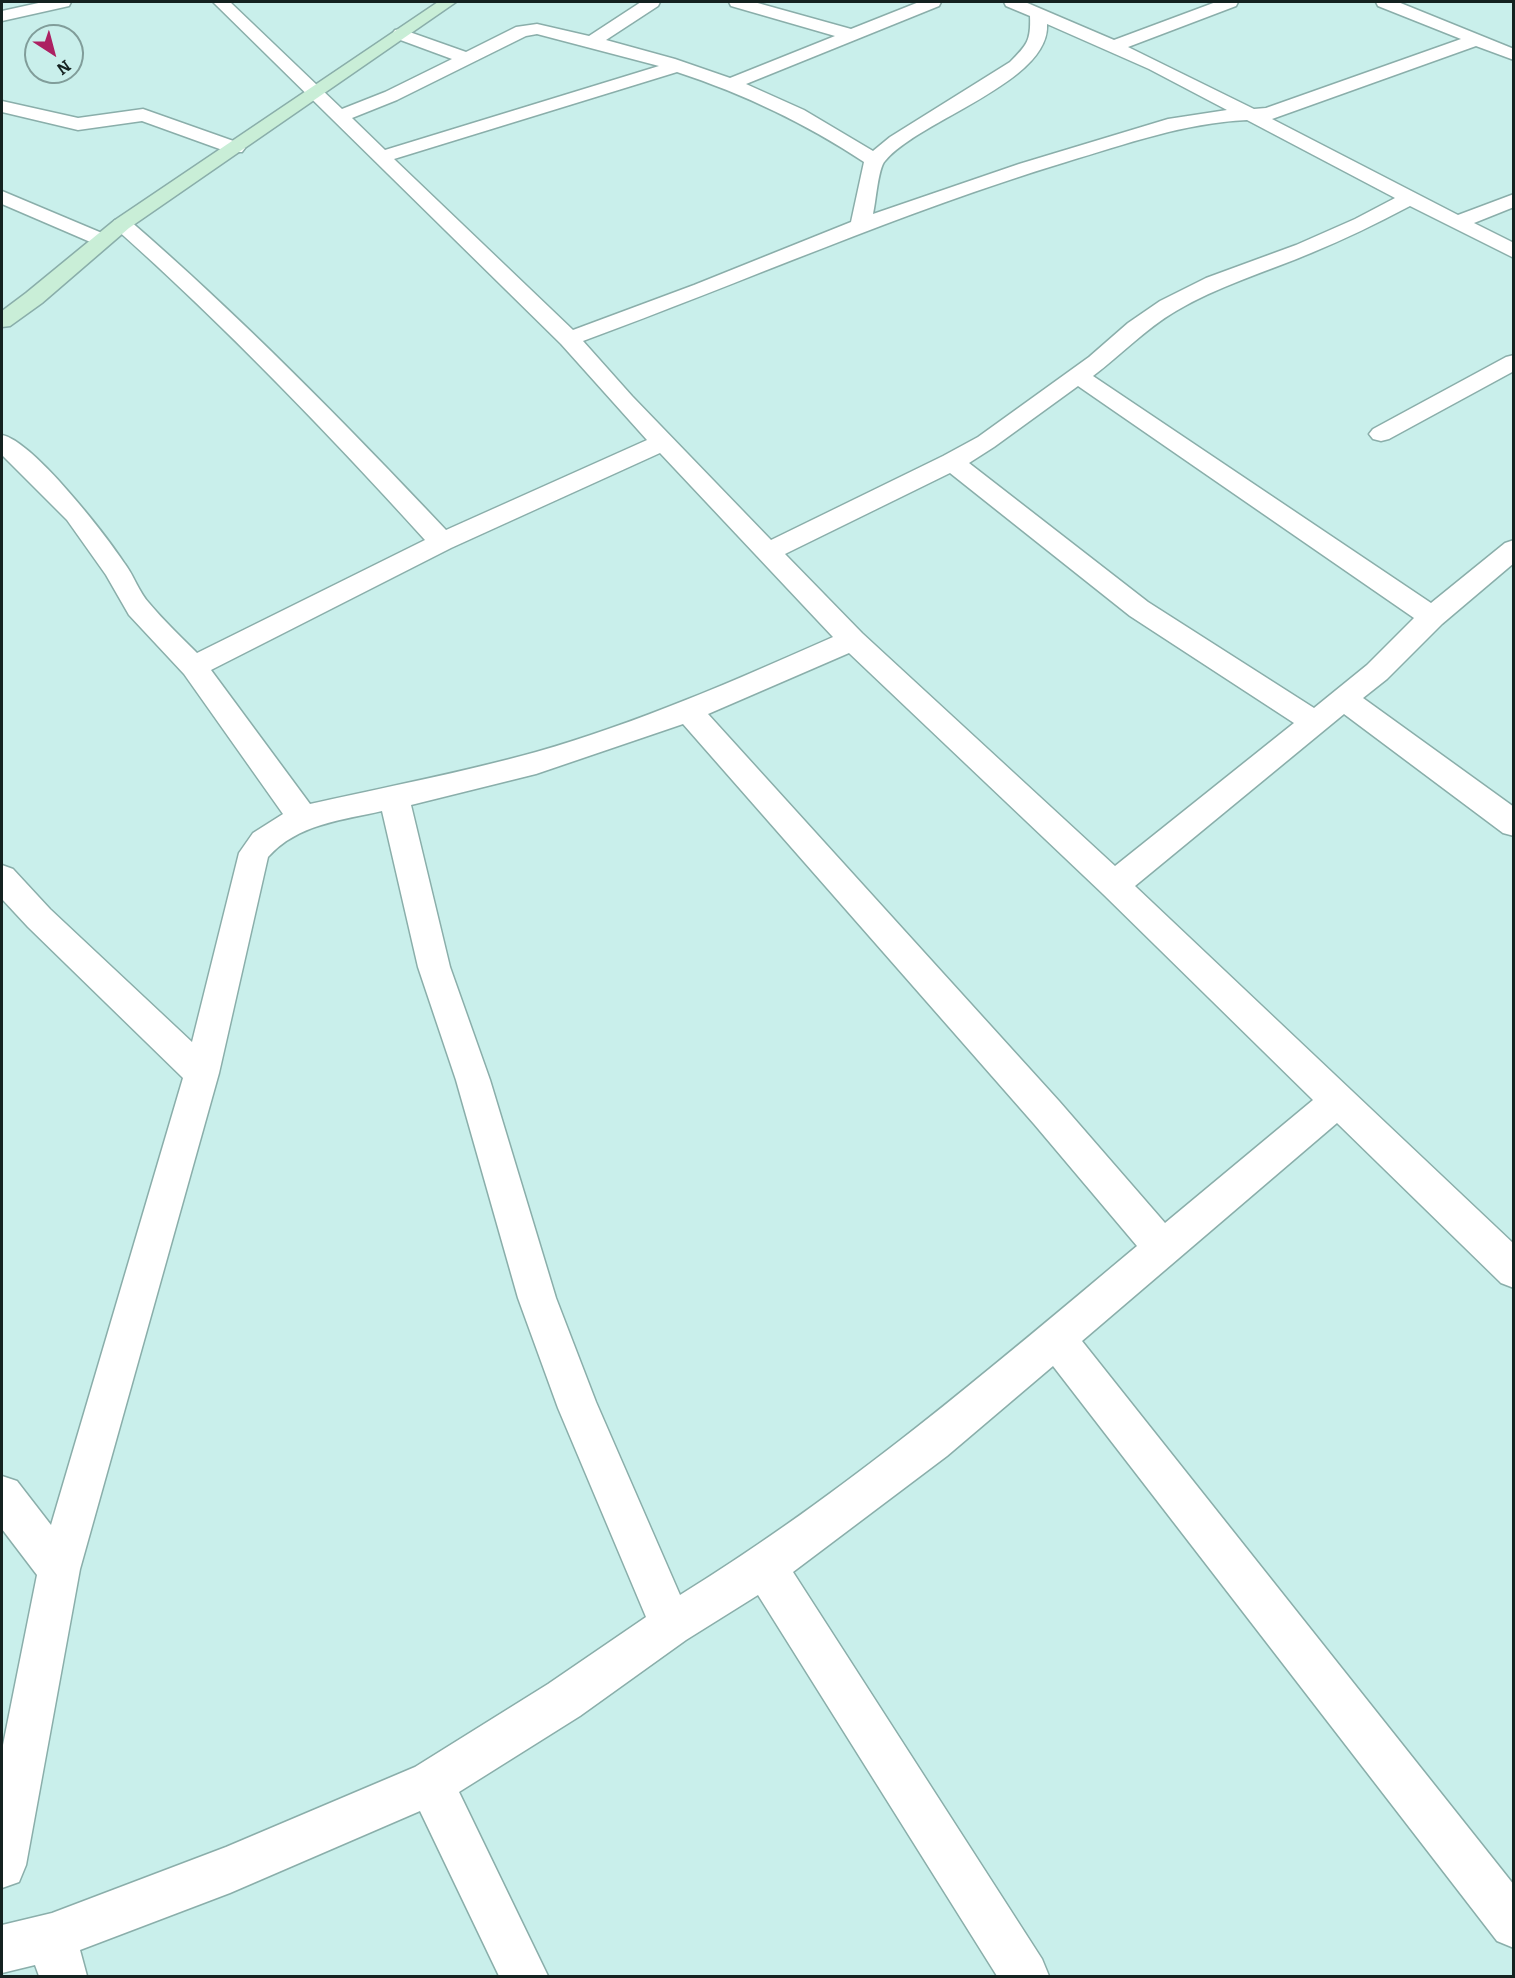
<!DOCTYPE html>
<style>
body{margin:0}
#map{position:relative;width:1515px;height:1978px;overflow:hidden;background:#c9efeb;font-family:Bitter,serif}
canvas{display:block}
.frame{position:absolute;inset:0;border:3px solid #142220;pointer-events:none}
.north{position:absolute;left:24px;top:24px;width:60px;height:60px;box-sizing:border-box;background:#c9efeb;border:2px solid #819d9a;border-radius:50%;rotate:144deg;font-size:16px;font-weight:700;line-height:24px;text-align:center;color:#142220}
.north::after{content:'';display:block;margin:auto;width:21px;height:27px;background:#ac2162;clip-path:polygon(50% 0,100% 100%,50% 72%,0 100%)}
</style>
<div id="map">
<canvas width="1515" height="1978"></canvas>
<div class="frame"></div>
<div class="north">N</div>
</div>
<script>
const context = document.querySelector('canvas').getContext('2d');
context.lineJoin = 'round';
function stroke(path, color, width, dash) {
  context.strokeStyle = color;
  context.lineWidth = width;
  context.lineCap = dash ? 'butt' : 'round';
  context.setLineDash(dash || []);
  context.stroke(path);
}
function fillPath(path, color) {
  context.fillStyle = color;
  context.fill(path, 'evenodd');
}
const street = new Path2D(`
 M43 2H71L69 6 2 21V11Z
 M213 2H230L342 109 385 92 452 59 395 38 392 34 395 30 401 29 466 52 516 27 537 24 589 36 641 2H660L658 6 606 40 675 59 730 78 835 36 731 6 729 2H754L851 29 919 2H941L939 6 746 84 804 110 873 151 890 137 1010 62C1027 45 1031 41 1030 16L1006 6 1004 2H1025L1114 40 1216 2H1238L1236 6 1128 47 1254 109 1266 108 1461 39 1378 6 1376 2H1398L1514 49V60L1476 46 1272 119 1458 215 1514 194V207L1474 223 1514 243V258L1410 206C1378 223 1345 239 1311 253 1266 272 1218 286 1176 311 1145 329 1121 355 1093 376L1431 603 1505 543 1514 540V563L1442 624 1387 679 1363 698 1514 807V836L1503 833 1344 714 1135 886 1514 1244V1288L1501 1283 1337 1123 1082 1341 1514 1885V1948L1497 1941 1053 1366 947 1456 793 1572 1042 1959 1049 1976H997L758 1595 686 1640 580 1716 459 1792 548 1976H499L420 1811 230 1893 80 1950 87 1976H39L35 1965 2 1973V1925L52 1913 226 1847 415 1767 548 1684 646 1617 558 1408 518 1298 456 1080 418 967 382 811C343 820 297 824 268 857L219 1073 80 1569 26 1865 19 1882 2 1888V1750L37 1575 2 1529V1476L17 1481 51 1525 183 1078 28 927 2 899V865L13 869 50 909 192 1042 239 853 253 833 283 814 184 674 129 615 106 575 67 520 2 455V435C33 441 106 535 125 564 134 576 139 592 149 603 164 621 181 637 197 653L425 540C326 431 225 326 115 228L112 224 115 220H129C241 317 344 422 446 530L647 440 561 344ZM1047 24 1149 69 1227 110 1168 119 1019 164 873 214C876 202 878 168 885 161 919 120 1051 82 1047 24ZM537 34 659 66 385 150 352 118 397 100 526 36ZM677 72C744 94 805 123 864 162L851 222 694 285 573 330 394 159ZM1247 120 1395 198 1355 219 1296 245 1206 278 1160 301 1128 323 1089 357 978 437 943 456 771 540 632 396 583 341C744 282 901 212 1066 162 1126 144 1184 123 1247 120ZM1078 386 1414 618 1367 665 1314 708 1148 602 969 463 994 447ZM660 453 833 637C736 680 638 723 536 752 461 773 385 787 310 804L211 670 451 548ZM950 473 1130 616 1294 723 1115 866 862 633 785 554ZM849 653 1103 894 1313 1100 1165 1223 1059 1101 708 714ZM683 724 1034 1124 1137 1246C990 1369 844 1494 680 1595L596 1402 556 1298 490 1080 450 967 411 805 536 774Z
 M2 101 78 118 143 109 242 144 245 148 242 152H228L142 121 78 130 2 112Z
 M2 191 109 236 112 240 109 244 102 246 95 244 2 204Z
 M1514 355V371L1389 439 1381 441 1373 439 1369 434 1373 429 1506 357Z`);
const secondary = new Path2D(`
 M438 2H456L129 228 42 303 10 326 2 327V311L26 293 115 220Z`);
stroke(street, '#8aaeaa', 3);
stroke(secondary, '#8aaeaa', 3);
fillPath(street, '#fff');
fillPath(secondary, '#c9eed7');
</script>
